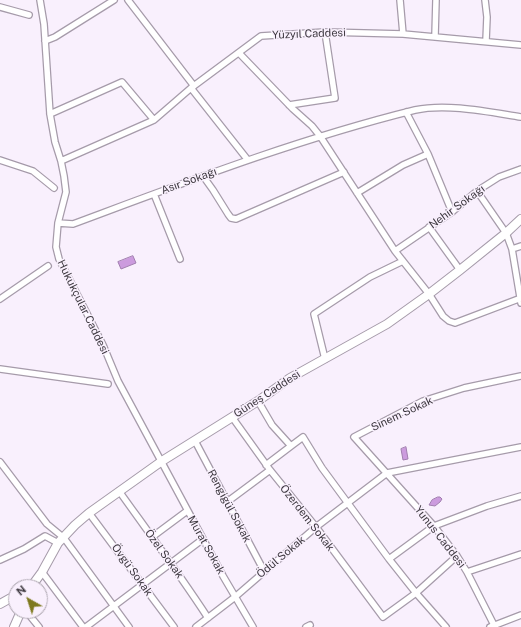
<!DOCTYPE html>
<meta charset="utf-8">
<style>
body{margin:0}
#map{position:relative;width:521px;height:627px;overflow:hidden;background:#f9f0fd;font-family:"Public Sans",sans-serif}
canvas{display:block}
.north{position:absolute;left:8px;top:579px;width:40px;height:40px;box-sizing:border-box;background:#f9f0fd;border:1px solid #aea7b1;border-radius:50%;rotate:321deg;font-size:11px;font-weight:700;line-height:16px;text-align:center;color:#3e3940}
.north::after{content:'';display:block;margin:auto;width:14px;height:18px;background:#7e791f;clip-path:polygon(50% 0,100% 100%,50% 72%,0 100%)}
</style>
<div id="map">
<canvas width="521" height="627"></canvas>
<div class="north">N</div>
</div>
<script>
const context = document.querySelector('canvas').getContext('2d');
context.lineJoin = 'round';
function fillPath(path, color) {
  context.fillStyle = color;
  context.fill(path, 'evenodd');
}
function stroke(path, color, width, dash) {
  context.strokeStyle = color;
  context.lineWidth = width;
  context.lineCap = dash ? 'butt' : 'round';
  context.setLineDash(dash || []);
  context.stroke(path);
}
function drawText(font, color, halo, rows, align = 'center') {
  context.font = font + ' "Public Sans",sans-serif';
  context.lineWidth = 3;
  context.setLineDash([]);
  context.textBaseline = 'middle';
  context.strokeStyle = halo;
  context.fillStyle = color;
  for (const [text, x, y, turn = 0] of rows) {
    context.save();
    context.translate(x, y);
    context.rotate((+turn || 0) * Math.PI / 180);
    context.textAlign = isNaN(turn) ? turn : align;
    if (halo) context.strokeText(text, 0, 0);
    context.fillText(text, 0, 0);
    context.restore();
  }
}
const water = new Path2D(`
 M133 256 136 263 121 269 118 262Z
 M406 447 408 459 403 460 401 449Z
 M438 497H440L442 499 440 502 435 506 429 505 432 500Z`);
fillPath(water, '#cc9bde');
stroke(water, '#a17eaf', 1);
const street = new Path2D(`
 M40 0 44 24 50 114 55 142 61 161 64 176 66 192 58 223 56 247 59 259 103 345 118 381 223 576 253 627
 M128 0 194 86
 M400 0 403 34
 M485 0 487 17 486 41
 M0 7 29 15
 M435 36 436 0
 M45 41 55 37 114 0
 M239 53 293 109 312 126 320 136 395 251 429 294 443 316 449 321 455 323 521 298
 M191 88 247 159
 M289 105 335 98 325 32
 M406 112 428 154
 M50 114 122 82 154 120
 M0 160 33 171 54 188
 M61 161 154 120 191 88 261 36 325 32 403 34 521 45
 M203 176 213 190 228 214 231 218 236 219 344 172
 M477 191 506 233 512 249 521 303
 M357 193 403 165 428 154 452 212
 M154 194 180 259
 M58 223 73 224C186 182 298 139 415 110 447 103 489 112 521 117
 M429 227 460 270
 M512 249 521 246
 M395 251 452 212 477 191 499 177 521 169
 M0 299 48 266
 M325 359 314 314 370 277 403 261
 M0 369 108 384
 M258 401 272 425 291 446 266 465
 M232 417 270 470 316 527 383 617 416 593 457 556
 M195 441 264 571
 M291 446 303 437 322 468 389 559 434 526 487 506 521 496
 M0 462 47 524 64 538 129 627
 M119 491C149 533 180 575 208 618
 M227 502 270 470
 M89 513 174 627
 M152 537 187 511
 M389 559 416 593 446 627
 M0 560 24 549 45 536 58 543
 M42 572 83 627
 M467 572 521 554
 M26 611 39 627
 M86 627 203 539
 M196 627 235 597 316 527 387 473 521 447
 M306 627 310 625
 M490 627 521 615
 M495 627 467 572 457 556 434 526 354 437 423 401 464 388 521 376`);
const secondary = new Path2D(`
 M31 587 42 572 58 543 75 525 89 513 162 461 258 401 290 378 387 324 429 294 460 270 506 233 521 219
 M0 604 16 595
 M14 627 21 611`);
stroke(street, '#a69baa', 8);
stroke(secondary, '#a69baa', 10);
stroke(street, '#fff', 5.5);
stroke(secondary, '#fff', 8);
drawText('11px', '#3e3940', '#f9f0fd', [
 ["Yüzyıl Caddesi",309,34,-2],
 ["Asır Sokağı",189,181,-20],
 ["Nehir Sokağı",457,207,-36],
 ["Hukukçular Caddesi",83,307,64],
 ["Güneş Caddesi",267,394,-33],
 ["Sinem Sokak",402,414,-25],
 ["Rengigül Sokak",229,506,62],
 ["Özerdem Sokak",307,518,52],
 ["Yunus Caddesi",440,537,52],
 ["Murat Sokak",206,545,61],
 ["Özel Sokak",164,554,54],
 ["Ödül Sokak",281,557,-40],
 ["Övgü Sokak",132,570,54]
]);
</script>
